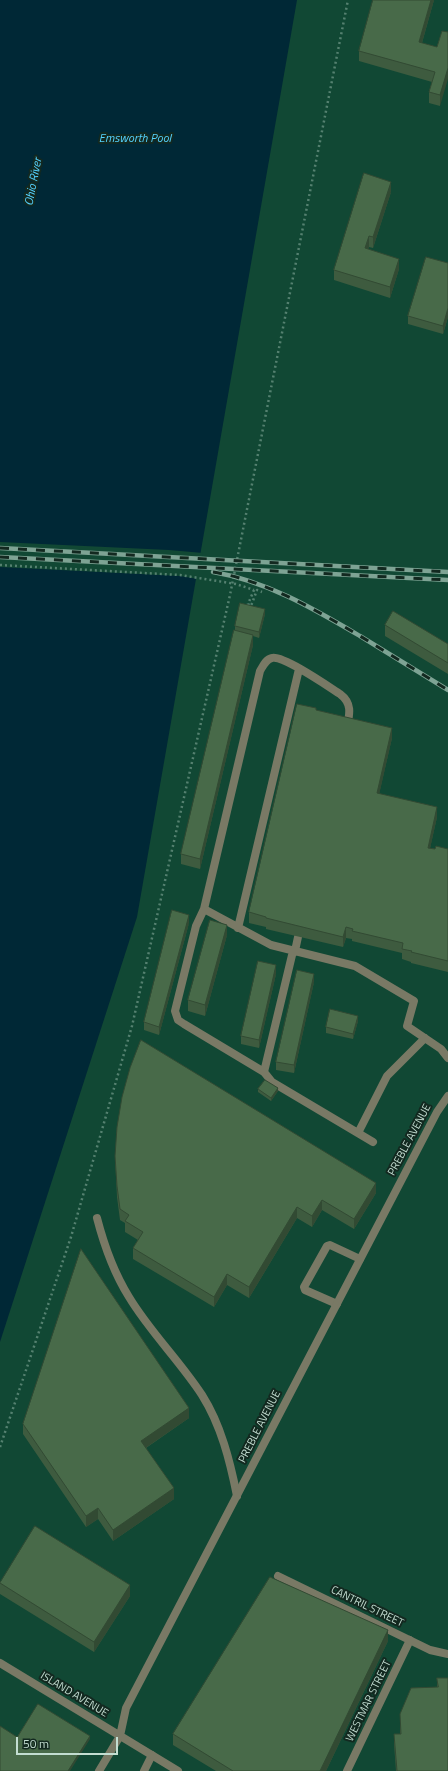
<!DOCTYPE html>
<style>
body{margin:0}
#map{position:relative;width:448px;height:1771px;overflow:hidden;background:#114834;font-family:"Titillium Web",sans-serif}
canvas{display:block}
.scale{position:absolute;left:16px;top:1737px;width:102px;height:18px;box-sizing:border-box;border:2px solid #c3ddd1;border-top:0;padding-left:5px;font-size:12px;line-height:14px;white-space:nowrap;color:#c3ddd1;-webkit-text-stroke:3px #132920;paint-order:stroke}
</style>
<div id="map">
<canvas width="448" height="1771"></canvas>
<div class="scale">50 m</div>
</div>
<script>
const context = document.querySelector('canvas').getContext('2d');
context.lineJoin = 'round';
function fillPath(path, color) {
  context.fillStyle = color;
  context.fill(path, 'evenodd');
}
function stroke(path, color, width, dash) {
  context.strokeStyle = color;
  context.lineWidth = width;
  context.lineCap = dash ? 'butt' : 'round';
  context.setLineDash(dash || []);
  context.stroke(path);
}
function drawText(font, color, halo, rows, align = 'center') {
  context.font = font + ' "Titillium Web",sans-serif';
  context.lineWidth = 4;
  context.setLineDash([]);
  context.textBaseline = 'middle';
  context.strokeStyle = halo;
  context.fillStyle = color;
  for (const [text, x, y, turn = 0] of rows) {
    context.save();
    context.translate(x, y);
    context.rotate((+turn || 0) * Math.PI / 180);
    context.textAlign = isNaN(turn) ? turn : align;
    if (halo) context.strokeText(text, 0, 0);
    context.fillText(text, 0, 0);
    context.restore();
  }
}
fillPath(new Path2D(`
 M0 0H297L137 917 0 1342Z`), '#002836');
fillPath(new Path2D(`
 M0 542 169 550 203 553 198 579 180 576 0 567Z`), '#114834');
stroke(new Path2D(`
 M254 590 248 604 251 606 257 590 262 592
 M0 1447 71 1237 132 1026 230 595 348 0`), '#558170', 2.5, [2, 3]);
stroke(new Path2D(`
 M347 727C350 713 352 703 340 694 329 687 283 655 272 658 266 659 263 666 260 671L204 909 196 926 175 1011 178 1020 184 1024 264 1072 272 1082 373 1142
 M204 909 271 945 355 966 414 1001 407 1026 441 1049 448 1058
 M238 928 299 669
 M295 951 298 937
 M264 1072 293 951
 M358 1133 387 1076 425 1038
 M97 1218C104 1245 114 1273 129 1297 150 1332 180 1361 202 1395 221 1425 230 1461 237 1496
 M337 1304 305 1290 304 1287 327 1246 330 1245 360 1259
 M144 1771 152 1755
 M347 1771 410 1640`), '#797965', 8);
stroke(new Path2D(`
 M278 1576 430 1650 448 1654
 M0 1663 178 1771
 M99 1771 120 1736 126 1708 437 1112 448 1096`), '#797965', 8);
const rail = new Path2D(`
 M0 548 448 572
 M0 557 448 580
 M213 572C267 581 314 609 360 636 389 654 419 672 448 690`);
stroke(rail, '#7ea394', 4.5);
stroke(rail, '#132920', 3, [9]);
stroke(new Path2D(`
 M0 565 180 575 236 584 254 590`), '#558170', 2.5, [2, 3]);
fillPath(new Path2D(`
 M434 0 422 43 437 47 442 31 440 106 429 103V92L432 82 359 61V51Z
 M391 192 373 248 369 247 368 249 399 269 390 298 334 280V270Z
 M448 263V317L443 334 408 324V316Z
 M265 614 259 638 253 636V645L200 869 181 864V854L235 630V626Z
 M385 625 448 644V674L385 636Z
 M316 710 392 738 379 794 437 817 430 848 435 849H448V972L411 963V962L402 959V953L352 941V939L346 938 343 947 266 929V927L249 923V912Z
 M189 923 159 1035 144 1030V1022Z
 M227 935 205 1016 188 1011V1000Z
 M276 974 259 1048 241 1044V1036Z
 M314 982 294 1073 276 1070V1062Z
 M358 1021 353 1039 326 1033V1027Z
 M258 1089 278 1091 271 1101 258 1092Z
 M115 1156 376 1193 354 1229 322 1210 312 1227 297 1218 249 1298 227 1285 214 1307 133 1259V1248L138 1240 125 1232V1223L120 1220 117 1197Z
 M189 1418 146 1448 174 1499 113 1541 98 1519 86 1527 23 1434V1424Z
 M0 1582 130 1596 94 1652 0 1594Z
 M388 1641 326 1771H216L173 1745V1734Z
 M437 1678 448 1771H396L394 1744V1734H400V1714L437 1687Z`), '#3e5b3f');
fillPath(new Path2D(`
 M431 0H434L419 53V42Z
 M448 68V79L440 106V95Z
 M391 182V192L373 248V237Z
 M369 236V247L365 259V248Z
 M399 259V269L390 298V287Z
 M448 308V317L443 334V326Z
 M265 609V614L259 638V632Z
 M253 635V645L200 869V859Z
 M392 728V738L377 804V793Z
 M437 807V817L428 858V848Z
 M189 915V923L159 1035V1027Z
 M227 925V935L205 1016V1005Z
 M346 927V938L343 947V937Z
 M276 965V974L259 1048V1040Z
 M314 974V982L294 1073V1065Z
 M358 1016V1021L353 1039V1034Z
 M278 1088V1091L271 1101V1098Z
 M376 1183V1193L354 1229V1219Z
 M322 1200V1210L312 1227V1216Z
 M297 1207V1218L249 1298V1287Z
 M227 1274V1285L214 1307V1297Z
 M189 1408V1418L141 1451V1441Z
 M174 1488V1499L113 1541V1530Z
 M98 1508V1519L86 1527V1516Z
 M130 1585V1596L94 1652V1642Z
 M388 1630V1641L326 1771H320Z
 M90 1736V1739L70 1771H68Z`), '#324a33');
const building = new Path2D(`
 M373 0H431L419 42 437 47 442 31 448 32V68L440 95 429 92 435 72 359 51Z
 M364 173 391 182 373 237 369 236 365 248 399 259 390 287 334 270Z
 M426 257 448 263V308L443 326 408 316Z
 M240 603 265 609 259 632 235 626Z
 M393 611 448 644V663L385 625Z
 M234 630 253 635 200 859 181 854Z
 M297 704 316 708V710L392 728 377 793 437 807 428 848 435 849 436 846 448 849V961L411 952 412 951 402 949 403 943 352 931 353 929 346 927 343 937 266 918V917L249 912Z
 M172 910 189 915 159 1027 144 1022Z
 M210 920 227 925 205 1005 188 1000Z
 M258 961 276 965 259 1040 241 1036Z
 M297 970 314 974 294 1065 276 1062Z
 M330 1009 358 1016 353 1034 326 1027Z
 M141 1040 376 1183 354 1219 322 1200 312 1216 297 1207 249 1287 227 1274 214 1297 133 1248 143 1232 125 1221 129 1215 120 1209 117 1186 115 1156 117 1127 122 1097 130 1068Z
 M265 1080 278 1088 271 1098 258 1089Z
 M81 1249 189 1408 141 1441 174 1488 113 1530 98 1508 86 1516 23 1424Z
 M35 1526 130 1585 94 1642 0 1583Z
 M270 1577 388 1630 320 1771H233L173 1734Z
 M437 1678H448V1771H397L394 1734H401L400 1714 411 1688 438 1687Z
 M38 1704 90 1736 68 1771H0V1726L17 1737Z`);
fillPath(building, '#486a49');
stroke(building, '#324a33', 1);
drawText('11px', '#c3ddd1', '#132920', [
 ["PREBLE AVENUE",410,1140,-62],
 ["PREBLE AVENUE",260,1427,-63],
 ["CANTRIL STREET",367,1607,26],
 ["ISLAND AVENUE",74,1695,31],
 ["WESTMAR STREET",369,1701,-64]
]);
drawText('italic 12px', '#54d2fe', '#132920', [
 ["Emsworth Pool",135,139],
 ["Ohio River",34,182,-79]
]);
</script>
